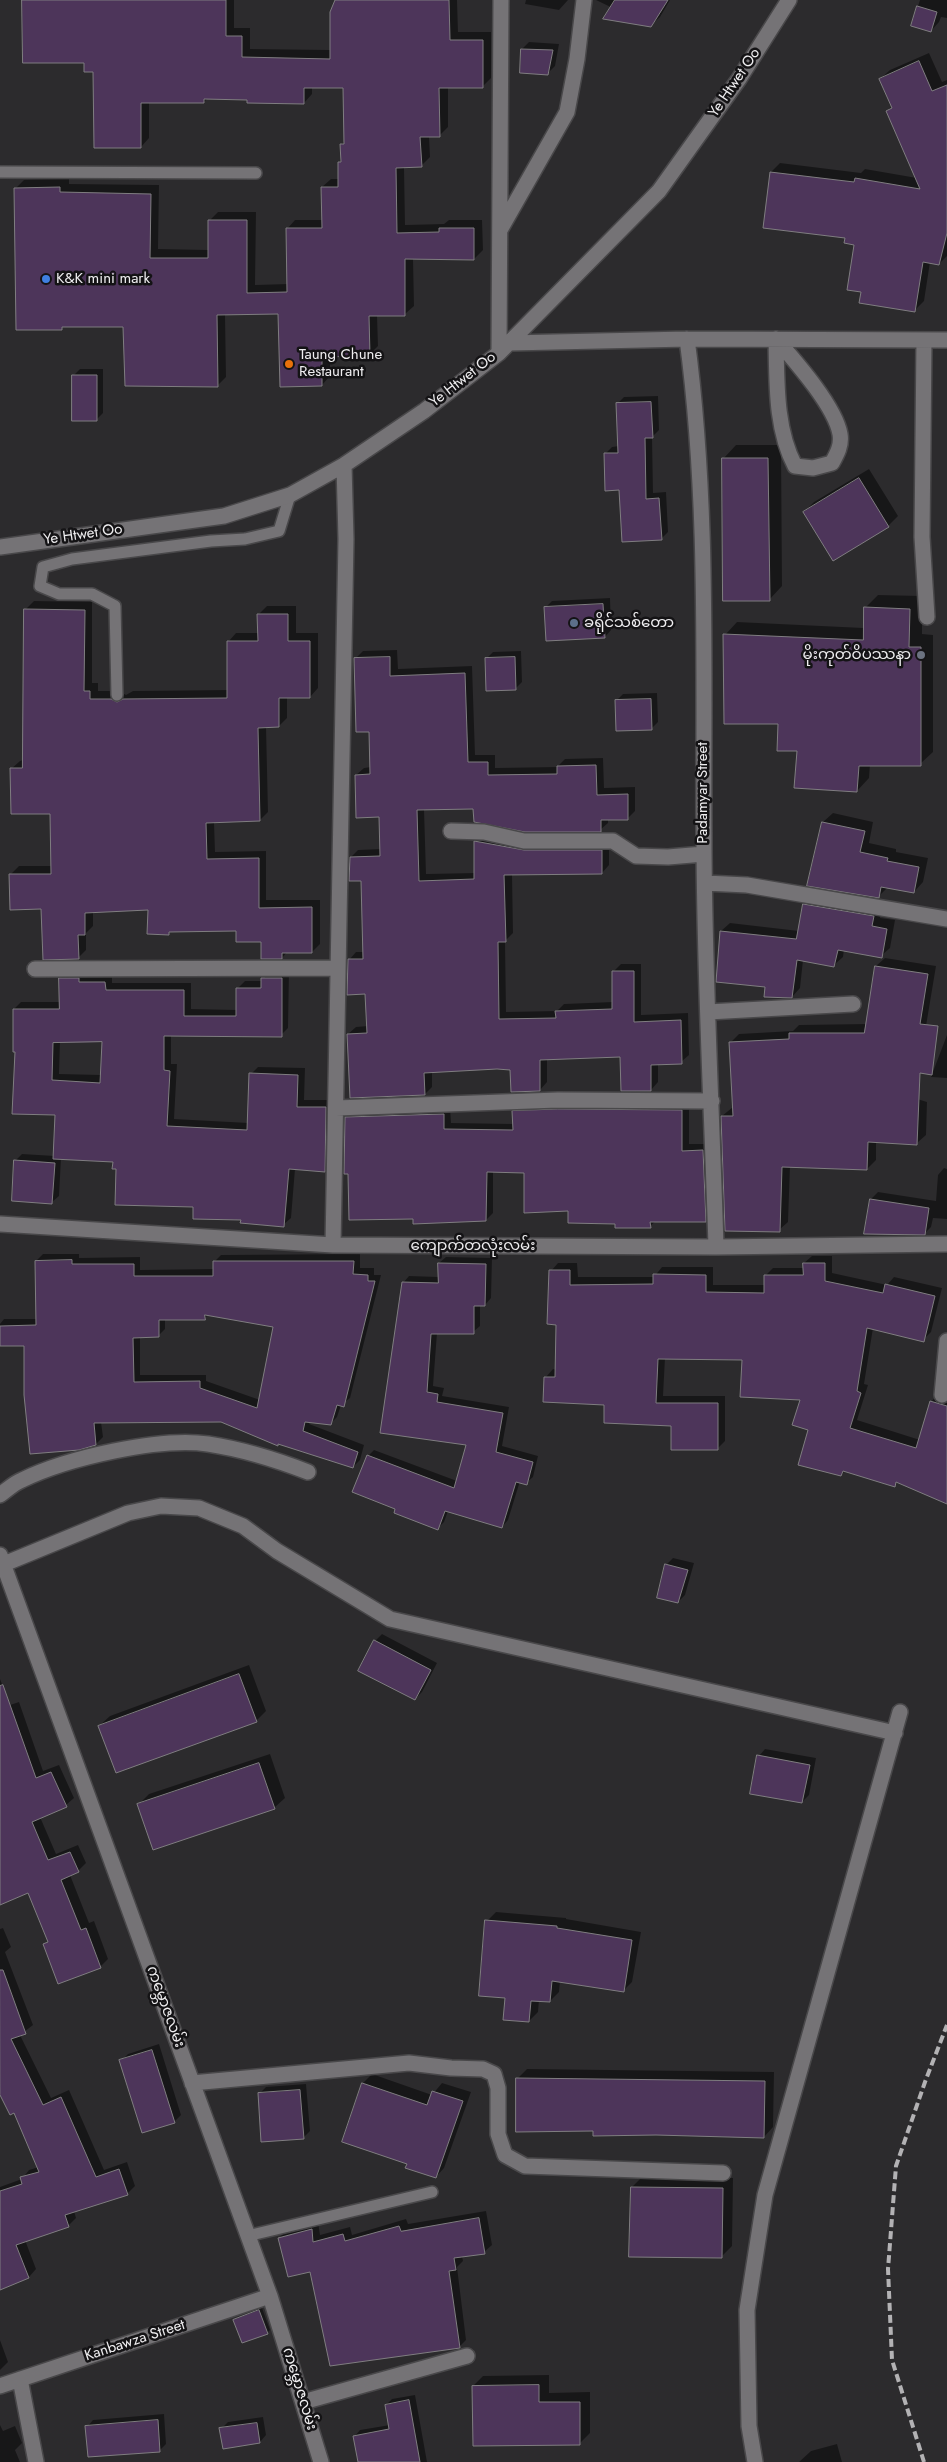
<!DOCTYPE html>
<meta charset="utf-8">
<style>
body{margin:0}
canvas{display:block;background:#2c2b2d}
</style>
<canvas width="947" height="2462"></canvas>
<script>
const context = document.querySelector('canvas').getContext('2d');
context.lineJoin = 'round';
function fillPath(path, color) {
  context.fillStyle = color;
  context.fill(path, 'evenodd');
}
function stroke(path, color, width, dash) {
  context.strokeStyle = color;
  context.lineWidth = width;
  context.lineCap = dash ? 'butt' : 'round';
  context.setLineDash(dash || []);
  context.stroke(path);
}
function drawText(font, color, halo, rows, align = 'center') {
  context.font = font + ' Jost,"Noto Sans Myanmar",sans-serif';
  context.lineWidth = 5;
  context.setLineDash([]);
  context.textBaseline = 'middle';
  context.strokeStyle = halo;
  context.fillStyle = color;
  for (const [text, x, y, turn = 0] of rows) {
    context.save();
    context.translate(x, y);
    context.rotate((+turn || 0) * Math.PI / 180);
    context.textAlign = isNaN(turn) ? turn : align;
    if (halo) context.strokeText(text, 0, 0);
    context.fillText(text, 0, 0);
    context.restore();
  }
}
fillPath(new Path2D(`
 M23 0H234V28H250V49L331 50 336 0H457L458 32H491V78L482 87H448V127L440 135 429 136 430 157 421 166 404 167 405 225 444 224 449 220H482L483 250 474 259 413 258 414 306 405 314 377 315 378 346 369 355H330V376L322 385 279 313 225 314 226 377 217 386 125 326 64 325 61 328 16 188 24 180 69 179V184L159 185 158 249 209 250V221L218 212H256L255 285 288 284 287 229 295 220H323L322 187 331 179H339L341 145 345 141 344 86H312V94L304 103 248 99 208 98 204 102 149 101V138L141 147 95 71Z
 M526 0H568L559 10 525 4Z
 M596 0H670L660 17 650 26Z
 M920 0H947V18L941 17 939 22 931 31 912 25Z
 M529 42 559 44 555 66 548 73 522 49Z
 M929 53 942 82 947 80V256L939 264 930 262 924 301 915 310 862 291 855 244 771 172 780 163 861 173 865 169 917 178 887 111 892 106 880 79 890 70Z
 M80 369H103V413L96 420 73 376Z
 M658 396 659 430 652 437 653 493 666 492 668 532 661 539 621 489 606 453 612 447 619 446 617 404 624 397Z
 M736 445H781L782 586 769 600 723 459Z
 M869 469 898 516 888 526 804 512 814 502Z
 M878 595 922 596V634L933 635V752L920 764H870L869 778 857 791 798 750 725 635 737 622 864 628 865 608Z
 M610 598 611 630 605 637 545 608 552 601Z
 M34 601 92 602V683H98V691H119L126 695 133 691 228 690V642L236 633H259V614L267 606H296V633H318V688L310 697H287V718L279 726H266L268 812 260 820 214 822 215 852 266 851V900H320V944L312 952H287L282 958 262 940 237 930 171 931 168 934 149 909 93 912V926L86 933V950L78 958 42 908 10 875 19 866H52V812L11 769 20 761 23 760 26 609Z
 M397 650 398 669 472 666 475 755H495V768L557 767 565 759 603 758 604 788 635 787V811L628 818H608V823L600 830 474 808 424 809 426 874 476 873 475 842 483 834 609 843V865L602 873 512 874 513 933 505 941 506 1012 557 1011 564 1004 613 1002V972L621 964H641V1015L688 1013 689 1055 681 1062 658 1063V1082L651 1090 621 1056 547 1058V1082L540 1090 512 1069 432 1071V1087L425 1094 348 1034 356 1027 368 1026 367 993 349 960 356 952H364L363 880 351 857 358 850 381 849 380 816 356 775 364 768 371 767 370 731 355 659 363 651Z
 M521 651 522 682 515 689 487 658 493 652Z
 M657 693 658 722 651 729 617 700 623 694Z
 M833 813 873 822 869 843 896 849V852L928 858 923 882 914 892 888 887 878 897 823 822Z
 M813 896 882 908 880 918 895 920 890 948 881 956 844 949 843 957 834 965 803 960 800 988 792 997 766 986 721 931 730 923 799 931 804 905Z
 M885 958 936 966 914 1098 927 1102 926 1135 917 1143 876 1142V1160L867 1169 790 1166 788 1222 779 1230 722 1116 733 1107 730 1043 739 1034 793 1031 799 1025 867 1024 876 966Z
 M270 971H289L288 1028 281 1035H171V1064H177L174 1119 249 1123 251 1074 258 1067 305 1068 304 1100H333L332 1164 324 1171 295 1169 291 1218 283 1225 242 1219 117 1168 114 1161 61 1158 59 1196 52 1202 15 1161 22 1154 55 1156 57 1114 16 1050 14 1009 21 1002H60V979L67 972 112 975V983H191V1009L238 1010V988L245 981H262ZM60 1041H103L102 1075 59 1074Z
 M947 1035V1078L931 1077Z
 M520 1104H689V1144H710L712 1213 705 1220 656 1221 650 1226 617 1222 569 1210 525 1172 493 1171V1213L486 1220 414 1218 346 1118 353 1111 450 1107 451 1123 514 1124 513 1112Z
 M944 1168 947 1169V1219L933 1218 931 1227 924 1234 871 1199 878 1192 936 1201 938 1175Z
 M43 1254H79V1258L140 1257V1270L214 1269V1262L221 1255 360 1254V1268H374V1275H381L350 1398 341 1405 337 1417 330 1424 310 1421 309 1424 364 1445 360 1460 353 1467 279 1443 277 1445 221 1421 101 1422 103 1437 96 1444 25 1344 0 1345V1324L4 1319H37L36 1261ZM209 1314 274 1326 260 1400 206 1381V1375H140V1336H158L165 1329V1319L205 1318Z
 M812 1256H832V1273L887 1285 894 1277 942 1288 931 1332 923 1340 873 1328 864 1384 868 1385 857 1420 920 1440 931 1402 938 1394 947 1396V1503L898 1482 894 1485 846 1470 841 1475 809 1429 802 1399 743 1359 665 1358 663 1396H725V1441L718 1448 672 1425 606 1404 546 1377 553 1369 557 1370 558 1323 551 1271 558 1263H577L578 1277H654L662 1267H713V1285H765V1276L773 1268H804V1263Z
 M446 1257 492 1258 491 1298 485 1305 480 1304V1326L473 1332 437 1333 433 1386 444 1388 442 1396 509 1407 502 1446 538 1456 533 1477 526 1483 520 1481 508 1520 502 1527 448 1511 444 1522 438 1528 397 1508 368 1456 374 1450 457 1481 467 1444 381 1432 403 1283 409 1276 439 1277V1263Z
 M673 1558 694 1563 685 1595 678 1602 666 1565Z
 M382 1634 437 1663 422 1692 415 1699 375 1641Z
 M249 1665 266 1711 256 1721 99 1726 110 1716Z
 M0 1679 10 1705 19 1702 43 1771 59 1765 74 1798 66 1805 40 1817 56 1854 78 1845 86 1863 78 1871 70 1875 89 1923 94 1921 108 1959 100 1967 44 1945 49 1940 29 1892 0 1882Z
 M765 1749 816 1758 809 1795 802 1802 759 1756Z
 M270 1754 285 1798 274 1808 139 1804 149 1794Z
 M496 1912 566 1918V1919L641 1932 632 1982 623 1991 560 1981 559 1992 550 2001 539 2000 538 2012 529 2021 506 1997 487 1921Z
 M3 1928 11 1947 5 1952 33 2025 20 2035 51 2098 69 2090 104 2170 127 2162 135 2186 127 2194 74 2211 76 2218 68 2226 25 2240 36 2269 29 2277 0 2288V2187L22 2179 29 2170 39 2167 14 2111 0 2094V1929Z
 M159 2044 181 2115 174 2122 121 2061 128 2054Z
 M527 2069 774 2072 773 2127 764 2137H718V2135L594 2130 517 2079Z
 M372 2074 432 2095 442 2083 471 2092 444 2168 436 2177 408 2163 343 2141 363 2083Z
 M306 2084 310 2131 303 2138 259 2094 266 2087Z
 M642 2177 733 2178 732 2246 721 2257 632 2187Z
 M486 2211 492 2245 484 2252 462 2256 463 2261 457 2267 466 2340 459 2347 311 2270 279 2238 286 2231 318 2222 320 2235 350 2227 352 2235 406 2219 408 2224Z
 M262 2308 270 2330 267 2333 234 2320Z
 M0 2340 8 2362 0 2370Z
 M549 2375V2393L590 2392V2433L580 2443 473 2386 483 2376Z
 M415 2395 427 2462H359L354 2437 360 2430 390 2425 386 2405 392 2399Z
 M164 2414 166 2444 160 2450 87 2427 93 2420Z
 M263 2417 266 2435 260 2442 221 2429 228 2422Z
 M0 2425 3 2431 15 2426 22 2443 15 2450 20 2462H0Z
 M837 2444 842 2462H799L811 2451Z`), '#0007');
const building = new Path2D(`
 M22 0H226V36H242V57L330 59V12L335 0H449L450 40H483V88H439L440 137H420L422 167 396 168 397 233 439 232V228H474V260L405 259V316H369L370 356 322 357V386L280 387 278 314 217 315 218 387 125 386 123 327H62V330H16L14 188 60 187V192L151 194 150 258H208V220H247V293L287 292 286 228H322L321 187H338V162H341L340 144H344L343 88H304V104L247 103V100L204 99V103H141V148H94L93 72H84V63H23Z
 M615 0H668L651 27 603 19Z
 M917 6 937 12 931 32 911 26Z
 M521 49 553 50 548 75 520 73Z
 M919 61 932 91 947 85V233L939 265 923 262 915 312 859 303 861 292 847 290 854 245 844 243 845 238 763 228 770 172 854 182 855 178 920 189 886 111 892 108 879 79Z
 M72 375H97V421H72Z
 M651 402 653 438H645L646 499 659 498 662 540 622 542 619 490 605 491 604 453H618L616 403Z
 M722 458H768L770 601H723Z
 M859 478 889 527 833 561 803 512Z
 M603 604 605 638 546 641 544 607Z
 M864 607 910 609 909 647H921V766H859L857 792 794 788 797 751H777L778 724H724L723 634 863 640Z
 M24 609 85 610 84 691H90V699H111L117 702 123 699 227 698V641H258L257 614H288V641H310V698H279V727L258 728 260 821 206 823 207 859 259 858V908L312 907V953H282V959H261V942H236V931L169 932V935L147 934 148 910 85 913V935H78L79 959 43 960 41 909 10 910 9 874H51L50 814H11L10 768H22Z
 M390 657V676L465 673 468 762H488V775L557 774V766L596 765 597 795 628 794V820H601V832H525L474 822 473 809 417 810 419 881 474 879V841L524 850H602V874L504 875 506 942H498L499 1019 556 1018 555 1011 612 1009V971H634V1022L681 1020 682 1064 651 1065V1091H621L620 1057 540 1060V1091L511 1092 510 1070 497 1069 424 1073 425 1095 350 1098 347 1034 367 1033 365 994 347 995 348 959H363L361 881H349L350 857 380 856 379 817 356 818 355 775 370 774 369 732H356L354 658Z
 M515 657 516 690 486 691 485 658Z
 M651 699 652 730 616 731 615 700Z
 M822 822 865 831 860 852 888 858 887 861 919 867 914 893 881 887 879 898 807 886Z
 M803 904 874 916 872 926 887 929 882 958 838 950 834 967 797 960 792 998 764 997 765 987 716 982 720 931 796 939Z
 M875 966 928 974 920 1024 938 1026 932 1075 920 1073 917 1145 868 1142 867 1170 782 1167 780 1232 725 1231 721 1116H733L729 1042 789 1039V1033H864Z
 M59 978H79V982H105L106 990H184V1016H236V988H261V978H282V1037L164 1036V1070L170 1071 167 1126 247 1130 249 1073 298 1075 297 1107H326L325 1172 289 1169 284 1227 240 1223 241 1220 193 1219V1207L115 1205 116 1169H112L113 1162 53 1159 55 1115 12 1114 15 1052H13V1009H59ZM102 1042 100 1083 52 1080 53 1043Z
 M558 1109 682 1110V1151L703 1150 706 1222H650L651 1228H615V1224L568 1223V1211L524 1213V1173L487 1172 486 1221 413 1224V1219L349 1220 348 1174H344L345 1117 444 1114V1129L513 1130 512 1111Z
 M14 1160 55 1163 52 1204 12 1201Z
 M870 1199 929 1208 925 1235 864 1234Z
 M72 1260V1264H134V1276H213V1261H354L353 1274 368 1275V1281H375L344 1407 337 1405 331 1425 305 1422 303 1431 358 1452 353 1468 278 1444V1446L221 1422 94 1423 96 1445 79 1450 30 1454 24 1395V1346H0V1326L36 1325 35 1261ZM205 1315 273 1327 257 1408 200 1388V1381L134 1382 133 1338 159 1337V1320H205Z
 M438 1263 486 1264 485 1306H474V1334H431L427 1392 438 1394 437 1402 503 1413 496 1452 533 1462 527 1485 516 1482 502 1528 445 1511 438 1530 394 1513 395 1509 352 1492 367 1455 454 1488 466 1445 380 1433 402 1282 438 1283Z
 M803 1263H825V1281L883 1293 885 1284 935 1296 924 1342 867 1328 857 1391 861 1393 850 1428 916 1448 930 1401 947 1406V1504L896 1482 895 1487 843 1471 841 1476 798 1465 808 1430 792 1425 800 1400 740 1397 742 1360 658 1359 656 1403H718V1450H671V1426L604 1423V1405L543 1402 544 1377H555L556 1325 547 1324 549 1270H570V1285L653 1284V1274L706 1275V1292L764 1293V1275H803Z
 M665 1564 688 1570 678 1603 657 1598Z
 M374 1640 431 1670 415 1700 358 1671Z
 M239 1674 257 1722 116 1773 98 1726Z
 M3 1685 36 1778 51 1772 67 1807 32 1822 48 1860 70 1852 79 1872 61 1880 81 1930 86 1928 101 1968 58 1984 43 1944 48 1942 28 1893 0 1905V1686Z
 M757 1755 810 1765 802 1803 750 1794Z
 M259 1763 275 1809 153 1850 137 1804Z
 M485 1920 557 1926V1928L632 1940 624 1992 552 1981 550 2002 531 2001 529 2022 503 2020 505 1998 479 1996Z
 M0 1970H3L26 2034 11 2039 43 2105 61 2097 96 2177 119 2169 128 2195 65 2215 69 2227 16 2245 29 2278 0 2290V2191L22 2184 20 2177 39 2172 14 2113 10 2115 0 2095Z
 M152 2050 175 2123 142 2133 119 2060Z
 M516 2078 765 2081 764 2138 656 2135 593 2136V2131L516 2132Z
 M362 2083 427 2105 432 2091 463 2101 436 2178 405 2168 407 2164 342 2142Z
 M300 2090 304 2139 261 2142 258 2093Z
 M631 2187 723 2188 722 2258 629 2257Z
 M479 2218 485 2254 454 2258 456 2270 449 2271 460 2348 330 2366 310 2272 288 2277 278 2238 312 2229 313 2242 343 2234 345 2241 399 2226 401 2231Z
 M259 2310 268 2334 242 2343 233 2320Z
 M539 2385V2402H580V2445L473 2446 472 2386Z
 M409 2400 420 2462H358L353 2436 389 2429 385 2405Z
 M158 2420 160 2452 88 2457 85 2426Z
 M257 2423 260 2443 223 2449 219 2428Z`);
fillPath(building, '#4d355a');
stroke(building, '#7f7d80', 1);
const lane = new Path2D(`
 M0 172 256 173
 M117 695 115 606 92 594H59L40 586 43 567 72 559 211 541 245 539 279 531 290 495
 M247 2236 432 2192`);
const street = new Path2D(`
 M500 230 567 112 577 59 584 0
 M687 339C709 503 703 671 704 836 704 973 712 1110 716 1247
 M776 339C795 361 835 406 840 434 842 445 837 454 832 463L813 468 795 466C775 428 777 381 776 339Z
 M924 340 922 537 927 617
 M510 343 687 339 947 340
 M499 353 501 0
 M0 547 224 516 290 495 344 465 424 411 499 353 659 191 739 79 789 0
 M451 831 484 832 524 841H613L636 856 668 857 704 854
 M705 883 747 885 947 919
 M35 969 337 968
 M708 1012 853 1004
 M336 1108 558 1100 712 1101
 M0 1224 333 1245 716 1247 947 1244
 M333 1245 346 539 344 465
 M942 1395 947 1341
 M0 1495C7 1490 14 1483 22 1480 67 1458 159 1437 208 1444 241 1449 277 1460 308 1472
 M0 1555 270 2296 321 2462
 M4 1564 128 1513 161 1506 199 1508 243 1526 277 1551 390 1619 895 1733
 M192 2083 409 2063 451 2068 483 2069 494 2074 498 2088V2134L505 2155 525 2166 723 2173
 M20 2379 36 2462
 M0 2386 270 2296
 M303 2402 467 2356
 M755 2462 749 2426 747 2310 765 2195 900 1712`);
stroke(lane, '#49484a', 14);
stroke(street, '#49484a', 18);
stroke(lane, '#757376', 11);
stroke(street, '#757376', 15);
stroke(new Path2D(`
 M924 2462 892 2360 888 2269 896 2166 925 2082 947 2025`), '#b3b2b4', 4, [8, 4]);
for (const [x, y, r, color] of [
 [46,279,5,"#3f7fe0"],
 [289,364,5,"#e8710a"],
 [574,623,5,"#5c6f8a"],
 [921,655,5,"#6b7280"]
]) {
  const dot = new Path2D();
  dot.arc(x, y, r, 0, 2 * Math.PI);
  context.fillStyle = color;
  context.fill(dot);
  stroke(dot, '#141315', 2);
}
drawText('15px', '#efeef0', '#141315', [
 ["Ye Htwet Oo",735,83,-56],
 ["Ye Htwet Oo",463,380,-38],
 ["Ye Htwet Oo",83,535,-8],
 ["Padamyar Street",703,793,-90],
 ["ကျောက်တလုံးလမ်း",473,1246],
 ["ကမ္ဘောဇလမ်း",165,2007,70],
 ["Kanbawza Street",135,2341,-18],
 ["ကမ္ဘောဇလမ်း",299,2389,73]
]);
drawText('15px', '#efeef0', '#141315', [
 ["K&K mini mark",56,279],
 ["Taung Chune",299,355],
 ["Restaurant",299,372],
 ["ခရိုင်သစ်တော",584,623],
 ["မိုးကုတ်ဝိပဿနာ",911,655,"right"]
], 'left');
</script>
